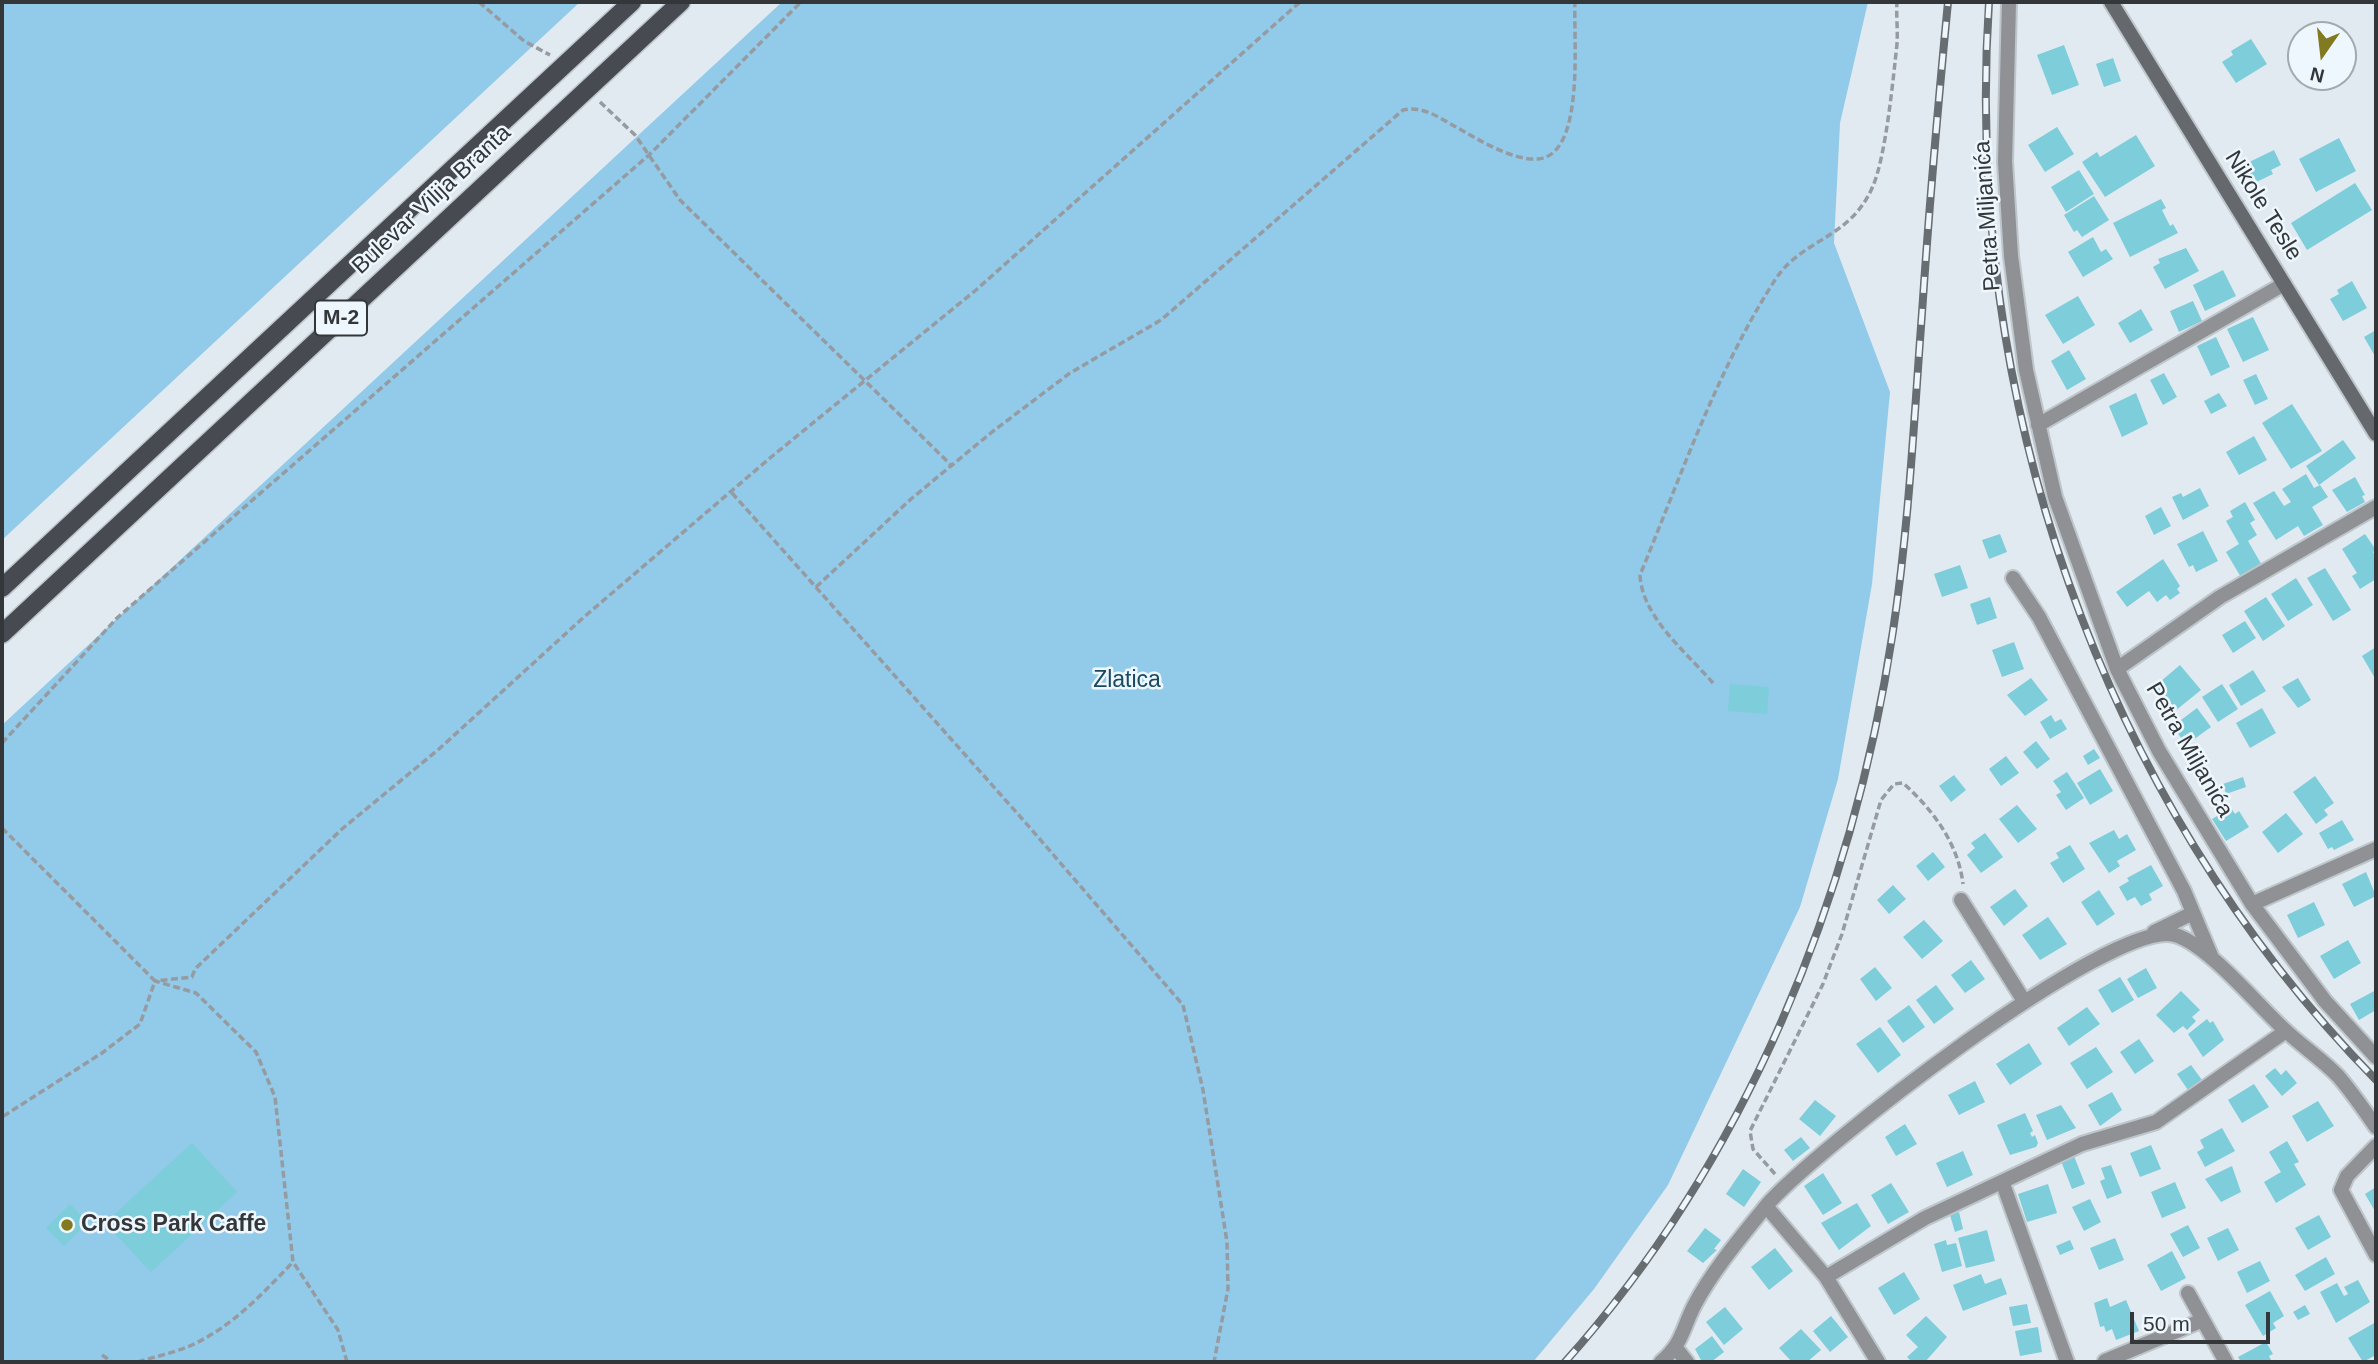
<!DOCTYPE html>
<meta charset="utf-8">
<style>
body{margin:0}
#map{position:relative;width:2378px;height:1364px;overflow:hidden;background:#e1eaf0;font-family:Arial,sans-serif}
canvas{display:block}
.frame{position:absolute;inset:0;border:4px solid #333739;pointer-events:none}
.north{position:absolute;left:2287px;top:21px;width:70px;height:70px;box-sizing:border-box;background:#eef7fd;border:2px solid #a3aaaf;border-radius:50%;rotate:194deg;font-size:19px;font-weight:700;line-height:28px;text-align:center;color:#333739}
.north::after{content:'';display:block;margin:auto;width:24px;height:32px;background:#817a20;clip-path:polygon(50% 0,100% 100%,50% 72%,0 100%)}
.scale{position:absolute;left:2130px;top:1312px;width:140px;height:32px;box-sizing:border-box;border:4px solid #333739;border-top:0;padding-left:9px;font-size:21px;line-height:24px;white-space:nowrap;color:#333739;-webkit-text-stroke:5px #eef7fd;paint-order:stroke}
</style>
<div id="map">
<canvas width="2378" height="1364"></canvas>
<div class="frame"></div>
<div class="north">N</div>
<div class="scale">50 m</div>
</div>
<script>
const context = document.querySelector('canvas').getContext('2d');
context.lineJoin = 'round';
function fillPath(path, color) {
  context.fillStyle = color;
  context.fill(path, 'evenodd');
}
function stroke(path, color, width, dash) {
  context.strokeStyle = color;
  context.lineWidth = width;
  context.lineCap = dash ? 'butt' : 'round';
  context.setLineDash(dash || []);
  context.stroke(path);
}
function drawText(font, color, halo, rows, align = 'center') {
  context.font = font + ' Arial,sans-serif';
  context.lineWidth = 5;
  context.setLineDash([]);
  context.textBaseline = 'middle';
  context.strokeStyle = halo;
  context.fillStyle = color;
  for (const [text, x, y, turn = 0] of rows) {
    context.save();
    context.translate(x, y);
    context.rotate((+turn || 0) * Math.PI / 180);
    context.textAlign = isNaN(turn) ? turn : align;
    if (halo) context.strokeText(text, 0, 0);
    context.fillText(text, 0, 0);
    context.restore();
  }
}
fillPath(new Path2D(`
 M2 2H580L2 540Z
 M782 2H1868L1840 123 1834 243 1890 392 1872 584 1838 779 1800 907 1668 1185 1594 1289 1533 1362H2V725Z`), '#92caea');
fillPath(new Path2D(`
 M2251 39 2267 64 2236 83 2222 62 2233 55 2231 51Z
 M2064 45 2079 85 2052 95 2037 55Z
 M2113 58 2121 81 2104 87 2096 64Z
 M2057 127 2074 154 2045 172 2028 145Z
 M2136 135 2155 166 2105 197 2082 162 2097 152 2100 157Z
 M2339 138 2356 171 2316 192 2299 159Z
 M2274 150 2281 165 2271 170 2273 174 2246 187 2237 168Z
 M2079 170 2094 194 2066 212 2051 187Z
 M2355 183 2372 210 2307 250 2291 223Z
 M2094 196 2109 220 2082 237 2077 230 2074 232 2064 215Z
 M2161 199 2166 208 2162 210 2170 226 2173 224 2178 233 2130 257 2113 223Z
 M2093 237 2101 252 2106 249 2113 259 2083 277 2068 252Z
 M2186 248 2199 271 2165 289 2153 267 2160 263 2158 259Z
 M2223 270 2236 296 2205 311 2193 285Z
 M2352 281 2367 308 2343 321 2330 299 2339 294 2337 290Z
 M2078 296 2095 325 2063 344 2045 315Z
 M2193 301 2202 321 2179 332 2170 311Z
 M2141 309 2153 330 2130 343 2118 323Z
 M2253 317 2269 350 2243 362 2227 329Z
 M2376 330V358L2364 337Z
 M2216 337 2230 367 2211 376 2197 346Z
 M2069 350 2086 379 2067 390 2051 361Z
 M2164 373 2177 397 2163 405 2150 380Z
 M2256 374 2268 399 2255 405 2243 380Z
 M2136 393 2148 424 2122 437 2109 406Z
 M2219 393 2227 406 2211 414 2204 401Z
 M2292 404 2322 451 2291 469 2262 423Z
 M2254 436 2267 460 2239 475 2226 452Z
 M2343 440 2356 458 2319 485 2306 466Z
 M2306 474 2314 488 2320 485 2328 497 2312 507 2323 525 2304 536 2298 526 2276 540 2253 503 2274 491 2284 506 2291 502 2282 489Z
 M2355 477 2365 495 2362 496 2365 502 2347 512 2332 490Z
 M2200 488 2209 506 2183 520 2172 497 2181 493 2183 497Z
 M2245 502 2255 520 2250 523 2257 535 2248 541 2263 567 2242 579 2226 552 2239 544 2226 521 2233 517 2230 511Z
 M2161 507 2171 526 2154 535 2145 516Z
 M2203 531 2218 561 2196 572 2193 565 2189 567 2177 544Z
 M2000 534 2007 552 1989 559 1982 540Z
 M2365 534 2376 550 2373 552 2376 557V579L2360 589 2352 576 2357 573 2342 549Z
 M2163 559 2180 586 2177 589 2180 593 2170 600 2166 595 2157 602 2149 591 2127 607 2116 592Z
 M1960 565 1968 588 1942 597 1934 574Z
 M2325 568 2351 610 2333 621 2307 578Z
 M2296 578 2313 605 2288 621 2271 594Z
 M1990 597 1997 618 1977 625 1970 604Z
 M2266 597 2285 626 2263 641 2244 611Z
 M2245 621 2256 638 2233 653 2222 635Z
 M2014 642 2024 669 2002 677 1992 650Z
 M2376 647V680L2362 656Z
 M2180 665 2201 690 2175 711 2154 687Z
 M2253 670 2266 691 2241 706 2229 685Z
 M2031 678 2048 700 2025 716 2007 695Z
 M2298 678 2311 700 2298 708 2282 687Z
 M1730 684 1769 687 1767 714 1728 711Z
 M2222 684 2238 709 2218 722 2202 697Z
 M2197 708 2211 727 2186 745 2177 732 2181 729 2177 723Z
 M2262 708 2276 733 2250 748 2236 723Z
 M2051 715 2055 722 2061 719 2067 729 2050 739 2040 722Z
 M2036 741 2050 759 2037 769 2023 752Z
 M2094 749 2100 758 2088 765 2083 756Z
 M2006 756 2019 773 2001 786 1989 769Z
 M2100 769 2113 791 2090 805 2077 783Z
 M2067 772 2084 798 2066 810 2056 795 2061 792 2053 781Z
 M1954 775 1966 790 1951 802 1939 786Z
 M2315 776 2334 803 2324 810 2328 815 2316 824 2293 792Z
 M2243 777 2246 787 2226 794 2223 784Z
 M2017 805 2037 829 2018 843 1999 819Z
 M2231 808 2235 814 2239 811 2249 827 2226 841 2212 819Z
 M2286 813 2303 834 2278 853 2262 832Z
 M2342 820 2354 840 2334 850 2332 847 2328 849 2319 833Z
 M2114 830 2119 839 2127 834 2136 850 2117 861 2120 866 2109 873 2089 843Z
 M1985 833 2003 857 1981 873 1967 855 1975 848 1971 843Z
 M2070 845 2085 869 2063 883 2050 863 2059 858 2056 853Z
 M1933 852 1945 867 1928 881 1916 866Z
 M2151 865 2163 886 2149 894 2152 900 2141 906 2135 897 2127 901 2119 887 2129 881 2127 878Z
 M2366 872 2376 896 2354 907 2342 884Z
 M1893 885 1906 899 1889 914 1877 900Z
 M2015 889 2028 906 2004 926 1990 907Z
 M2099 890 2115 914 2097 926 2081 902Z
 M2314 902 2325 925 2298 938 2287 915Z
 M2048 917 2067 944 2040 960 2022 935Z
 M1924 920 1943 941 1922 959 1903 937Z
 M2348 940 2361 963 2334 979 2320 956Z
 M1971 960 1985 979 1965 993 1951 975Z
 M1875 967 1892 988 1876 1001 1860 979Z
 M2146 968 2157 988 2138 998 2127 979Z
 M2120 977 2134 1000 2112 1013 2098 990Z
 M1936 985 1954 1009 1934 1024 1916 1000Z
 M2376 990V1010L2359 1020 2350 1004Z
 M2181 991 2200 1010 2192 1017 2196 1021 2187 1030 2183 1026 2174 1033 2156 1015Z
 M1909 1005 1925 1027 1903 1043 1887 1021Z
 M2087 1007 2100 1024 2069 1046 2057 1028Z
 M2207 1019 2210 1023 2213 1021 2224 1040 2203 1057 2188 1034Z
 M1880 1027 1901 1055 1878 1073 1856 1044Z
 M2139 1039 2154 1061 2135 1074 2120 1052Z
 M2029 1043 2042 1064 2010 1085 1996 1064Z
 M2096 1047 2113 1072 2087 1089 2070 1063Z
 M2191 1065 2202 1080 2188 1090 2177 1074Z
 M2275 1068 2281 1075 2286 1070 2297 1083 2282 1096 2265 1076Z
 M1975 1081 1985 1102 1959 1115 1948 1095Z
 M2254 1084 2269 1107 2242 1123 2228 1100Z
 M2112 1092 2122 1110 2100 1126 2088 1105Z
 M1815 1100 1836 1116 1820 1136 1799 1119Z
 M2318 1101 2334 1126 2307 1142 2292 1116Z
 M2061 1105 2076 1128 2047 1140 2036 1115Z
 M2025 1113 2033 1131 2030 1133 2032 1137 2035 1135 2038 1143 2036 1147 2010 1155 1997 1125Z
 M1905 1124 1917 1144 1896 1156 1885 1137Z
 M2222 1128 2235 1151 2205 1167 2197 1152 2204 1148 2200 1140Z
 M1801 1137 1810 1148 1793 1161 1784 1150Z
 M2287 1141 2299 1162 2294 1164 2306 1185 2276 1203 2264 1182 2281 1172 2269 1152Z
 M192 1143 237 1192 151 1272 105 1223Z
 M2151 1145 2161 1169 2140 1177 2130 1153Z
 M1963 1151 1973 1175 1947 1187 1936 1163Z
 M2074 1156 2085 1184 2072 1189 2061 1161Z
 M2111 1165 2122 1193 2107 1199 2100 1181 2105 1179 2101 1168Z
 M2232 1166 2241 1192 2221 1202 2205 1179Z
 M1743 1169 1761 1182 1744 1207 1726 1194Z
 M1823 1173 1842 1203 1823 1215 1804 1186Z
 M2175 1182 2186 1208 2162 1218 2151 1192Z
 M1891 1183 1909 1212 1888 1224 1871 1195Z
 M2048 1184 2057 1213 2027 1222 2018 1194Z
 M2376 1187V1213L2365 1194Z
 M2090 1199 2101 1222 2084 1231 2072 1207Z
 M1857 1203 1871 1226 1839 1250 1821 1223Z
 M70 1204 88 1222 64 1246 46 1228Z
 M1959 1212 1963 1229 1955 1232 1950 1215Z
 M2319 1215 2331 1237 2308 1250 2295 1228Z
 M2188 1225 2200 1248 2183 1257 2170 1234Z
 M1705 1228 1721 1240 1714 1249 1717 1250 1703 1263 1687 1251Z
 M2228 1228 2239 1250 2218 1261 2207 1238Z
 M1987 1230 1995 1261 1966 1268 1958 1238Z
 M2115 1238 2124 1260 2099 1270 2090 1248Z
 M1946 1240 1947 1245 1956 1243 1962 1266 1942 1272 1934 1244Z
 M2070 1240 2074 1249 2060 1255 2056 1246Z
 M1775 1248 1793 1271 1769 1290 1751 1267Z
 M2172 1251 2186 1278 2161 1291 2147 1265Z
 M2326 1257 2335 1274 2305 1291 2295 1275Z
 M2260 1261 2270 1281 2247 1293 2237 1272Z
 M1904 1272 1920 1299 1894 1315 1878 1288Z
 M1981 1274 1985 1284 2001 1278 2007 1294 1963 1311 1953 1285Z
 M2358 1280 2370 1302 2336 1323 2320 1292 2337 1283 2344 1296 2348 1294 2344 1287Z
 M2270 1291 2284 1316 2273 1323 2276 1328 2263 1336 2245 1305Z
 M2107 1298 2110 1307 2126 1300 2139 1331 2116 1340 2112 1329 2106 1332 2104 1326 2100 1327 2094 1303Z
 M2027 1304 2031 1323 2013 1326 2009 1307Z
 M2305 1305 2310 1314 2298 1320 2293 1312Z
 M1725 1307 1743 1329 1724 1345 1706 1322Z
 M1831 1316 1848 1337 1830 1352 1813 1331Z
 M1926 1316 1947 1337 1925 1362H1912L1907 1357 1918 1347 1906 1335Z
 M2376 1322V1360L2374 1356 2363 1362 2348 1338Z
 M2038 1327 2042 1352 2020 1356 2015 1331Z
 M1801 1329 1821 1350 1807 1362H1792L1779 1348Z
 M1712 1336 1724 1352 1711 1362H1702L1695 1349Z
 M2266 1342 2273 1354 2269 1356 2272 1362H2241L2238 1357Z`), '#7dcdda');
const street = new Path2D(`
 M2009 2 2005 162 2011 256 2026 370 2055 497 2117 669 2159 751 2252 904 2325 1001 2376 1057
 M2038 425 2284 284
 M2013 578 2039 617 2184 891 2212 958
 M2117 669 2220 597 2376 507
 M1961 900 2024 1001
 M2252 904 2376 849
 M2154 932 2193 913
 M2376 1146 2347 1176 2341 1190 2376 1255
 M2003 1184 2067 1362
 M1766 1206 1826 1277 1878 1362
 M1826 1277 1925 1218 2082 1144 2156 1122 2286 1031
 M2188 1293 2226 1362
 M1676 1348 1687 1362
 M2105 1361 2203 1320
 M1661 1362C1683 1343 1682 1329 1695 1304 1713 1270 1742 1236 1766 1206 1812 1152 2112 917 2175 935 2209 945 2258 1006 2286 1031 2303 1047 2323 1060 2338 1076 2352 1092 2364 1110 2376 1127`);
const secondary = new Path2D(`
 M2111 2 2376 434`);
const primary = new Path2D(`
 M2 588 632 2
 M2 634 681 2`);
stroke(street, '#bec6cb', 18);
stroke(secondary, '#bec6cb', 18);
stroke(primary, '#bec6cb', 21);
stroke(new Path2D(`
 M479 2 524 41 550 55
 M600 102 635 135 680 200 951 465
 M732 493 1025 822 1183 1005 1203 1090 1227 1242 1228 1289 1214 1362
 M816 587 911 499 992 432 1070 373 1161 320 1403 110C1423 105 1441 119 1458 128 1479 140 1513 161 1538 159 1586 155 1573 36 1575 2
 M1713 683C1686 652 1642 617 1640 575 1681 476 1717 370 1775 280 1802 238 1850 240 1873 186 1886 155 1893 80 1897 44 1898 30 1896 16 1897 2
 M2 743 117 618 649 155 801 2
 M2 828 155 981 140 1024 102 1053 2 1117
 M1775 1174 1753 1149 1750 1131 1823 984 1842 934 1881 800 1894 784 1903 783C1933 810 1958 843 1963 884
 M102 1355 112 1362
 M138 1362C157 1356 178 1352 196 1343 235 1324 264 1292 293 1262
 M347 1362 338 1330 293 1262 275 1097 256 1052 196 993 155 981 192 977 195 969 342 829 439 749 584 617 770 458 976 290 1300 2`), '#959ba0', 3.5, [7, 3.5]);
stroke(street, '#8f9195', 14);
stroke(secondary, '#65686d', 14);
stroke(primary, '#474b51', 18);
const rail = new Path2D(`
 M1989 2C1963 396 2098 796 2376 1080
 M1565 1362C1746 1160 1853 897 1893 631 1909 525 1914 419 1922 313 1929 209 1938 105 1948 2`);
stroke(rail, '#676d70', 8);
stroke(rail, '#eef7fd', 5, [16]);
for (const [x, y, r, color] of [
 [67,1225,7,"#817a20"]
]) {
  const dot = new Path2D();
  dot.arc(x, y, r, 0, 2 * Math.PI);
  context.fillStyle = color;
  context.fill(dot);
  stroke(dot, '#eef7fd', 2.5);
}
for (const [x, y, w] of [
 [341,318,52]
]) {
  const box = new Path2D();
  box.roundRect(x - w / 2, y - 17.5, w, 35, 5);
  context.fillStyle = '#eef7fd';
  context.fill(box);
  stroke(box, '#333739', 2);
}
drawText('bold 21px', '#333739', null, [
 ["M-2",341,318]
]);
drawText('23px', '#333739', '#eef7fd', [
 ["Bulevar Vilija Branta",432,200,-43],
 ["Nikole Tesle",2263,206,58],
 ["Petra Miljanića",1988,216,-94],
 ["Petra Miljanića",2189,750,60]
]);
drawText('23px', '#194a62', '#eef7fd', [
 ["Zlatica",1127,681]
]);
drawText('bold 23px', '#333739', '#eef7fd', [
 ["Cross Park Caffe",81,1225]
], 'left');
</script>
